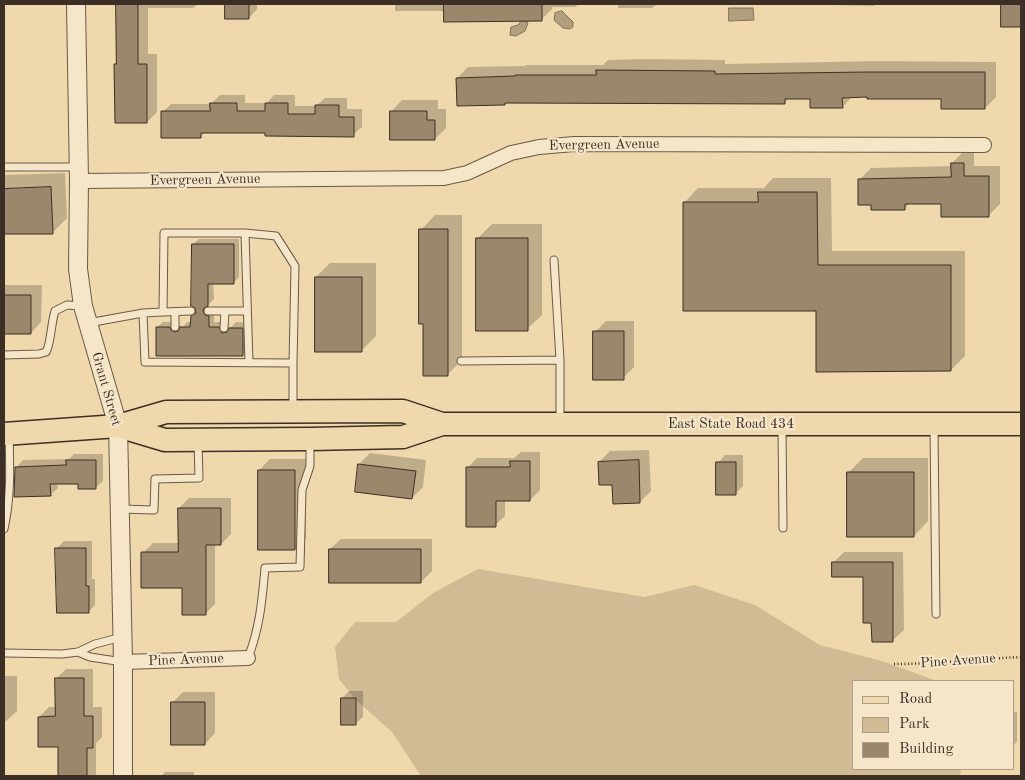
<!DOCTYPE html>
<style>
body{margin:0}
#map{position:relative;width:1025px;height:780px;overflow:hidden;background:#efd8ac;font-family:"Old Standard TT",serif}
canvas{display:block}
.frame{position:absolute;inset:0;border:5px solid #3d2f26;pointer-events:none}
.legend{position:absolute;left:852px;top:680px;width:162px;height:90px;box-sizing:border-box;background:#f5e6c9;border:1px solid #ab9d88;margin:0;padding:6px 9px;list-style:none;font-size:15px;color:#3d2f26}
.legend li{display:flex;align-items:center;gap:10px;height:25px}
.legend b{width:25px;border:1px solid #ab9d88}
</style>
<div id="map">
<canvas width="1025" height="780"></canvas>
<div class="frame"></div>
<ul class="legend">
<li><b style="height:6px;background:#efd8ac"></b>Road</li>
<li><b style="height:14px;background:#d1bb95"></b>Park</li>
<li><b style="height:14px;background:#9a876c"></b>Building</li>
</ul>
</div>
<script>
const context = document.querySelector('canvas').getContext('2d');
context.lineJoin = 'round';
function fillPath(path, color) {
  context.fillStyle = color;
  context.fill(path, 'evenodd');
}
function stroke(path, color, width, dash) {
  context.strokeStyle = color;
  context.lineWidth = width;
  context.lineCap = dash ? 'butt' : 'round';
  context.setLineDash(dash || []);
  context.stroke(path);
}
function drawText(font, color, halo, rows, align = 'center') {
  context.font = font + ' "Old Standard TT",serif';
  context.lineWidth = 4.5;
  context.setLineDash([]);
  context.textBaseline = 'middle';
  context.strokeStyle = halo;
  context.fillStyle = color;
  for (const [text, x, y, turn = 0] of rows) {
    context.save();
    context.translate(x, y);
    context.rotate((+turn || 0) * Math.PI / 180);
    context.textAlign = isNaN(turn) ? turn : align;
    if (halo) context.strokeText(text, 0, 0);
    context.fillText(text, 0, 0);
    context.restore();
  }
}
fillPath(new Path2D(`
 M478 569 645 597 694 585 755 605 820 645 882 661 937 681H854V769H961L960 776H421L392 732 356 700 339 679 335 647 355 622H396L433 593Z`), '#d1bb95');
const water = new Path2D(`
 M729 8H753L754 20 729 21Z
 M562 11 573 22V27L570 29 563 28 554 20 555 13Z
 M522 20 526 21 528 23 525 31 516 36 510 35 511 27 518 25Z`);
fillPath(water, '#b29f7e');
stroke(water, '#83725b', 1);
fillPath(new Path2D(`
 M118 4H198L193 8H148V54H157V112L147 122 115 64 118 61Z
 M226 4H257V9L249 18H226Z
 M395 4H579L575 7H552V9L541 20 446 11H395Z
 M618 4H657L652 8H618Z
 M792 4H876L874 6Z
 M645 59 725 60V64L878 61 996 62V97L985 108 943 97 868 96H853L842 107 811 98H789L784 103 506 102 505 104 457 78 468 67 525 66 527 65H603L608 60Z
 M220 95H245V103H267L274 95H295V106H316L325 98H347V109H362V127L353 135 266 132H205L200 137 163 112 171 104H211Z
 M402 100H438V109H446V128L435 139 392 111Z
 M963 152H974V166H1000V204L989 215 943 203H910L905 208 873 203 860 179 871 168 952 166V163Z
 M65 173 67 218 52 233 4 232V175Z
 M773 178H831L832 251H965V356L951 370 684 203 698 188H764Z
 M435 215H462V360L447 375 425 322 421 230Z
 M492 224H542V315L527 329 478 238Z
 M199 239H239V277L233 283H213L214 299 208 305 211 310 214 311V322H224L227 327H231L236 322 248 323V349L242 355 157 327 163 322H175L176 324 183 327 187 322H192V317L197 312 193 244Z
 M330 263H376V336L361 351 316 277Z
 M4 285H42L41 322 31 333H4Z
 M606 321H634V367L623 378 595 332Z
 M649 450 651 491 640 502 613 483 599 462 610 451Z
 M521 452H540V490L530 500H505V516L495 525 467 468 477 458H514Z
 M370 453 426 460 423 487 412 498 359 464Z
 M74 454H103V481L95 488 80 483H57L58 488 50 495 16 468 23 460 69 459Z
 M725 455H743V486L736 493 718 463Z
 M4 457H13L12 494 4 502Z
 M863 458H928V521L914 536 849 472Z
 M270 459H306V538L295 549 259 470Z
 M189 498H231V534L221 544H215V604L205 614 184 587 143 553 153 543H179V508Z
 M341 539H432V571L421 582 330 549Z
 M64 541H92V579H95V605L88 612 57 548Z
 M844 552H903L904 630 893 640 873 622 864 575 833 563Z
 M66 669H93V707H102V737L96 743V776H59V746L39 717 49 707H56V679Z
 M4 676H17V711L6 721H4Z
 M349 691H363V717L355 724 342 698Z
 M183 692H215V733L205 744 172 703Z
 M1014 712H1017V741L1014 745Z
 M165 772H194V775H258V776H161Z`), '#0003');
const building = new Path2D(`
 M116 4H138V64H147V123H115L114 64H116Z
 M225 4H249V19H225Z
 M444 4H542V21L444 22Z
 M1001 4H1021V27H1001Z
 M596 70 715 71V74L867 72H985V109H941V99H867V97L842 98 843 108H810V99H785V104L505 103V105L457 106 456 78 515 76V75H596Z
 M210 103H237V111H265V103H288V114H315V105H339V117H354V137L265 136V133H201V138H161V111H210Z
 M390 111H427V120H435V140H390Z
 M951 163H964V176H989V217H941V204H905V210H871V205H858V179L951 177Z
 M51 187 53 234H4V189Z
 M758 192H817L818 265H951V371L816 372V311H683V202H758Z
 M419 229H448V376H423V324H419Z
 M476 238H528V331H476Z
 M192 244H234V284H208V306L204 308 203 311 205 315 209 316V327H219L222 333 227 332 229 328H243V356H156V327H170L171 330 175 332 178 331 180 327H190L191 316 196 313 195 308 191 306Z
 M315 277H362V352H315Z
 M4 295H31V334H4Z
 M593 331H624V380H593Z
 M66 460H96V489H78V484H50L51 496 14 497 15 467 66 465Z
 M639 460 640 503 613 504 612 485H599L598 462Z
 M510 461H530V501H496V527H466V467H510Z
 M716 462H736V495H716Z
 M358 464 416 471 412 499 355 492Z
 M258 470H295V550H258Z
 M847 472H914V537H847Z
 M178 508H221V545H206V615H182V588H141V552H178Z
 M55 548H86V586H89V613H57Z
 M329 549H421V583H329Z
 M832 562H893V642H872L871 623H863V577H832Z
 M55 678H84V716H93V748H87V776H58V747H38V717L55 716Z
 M341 698H356V725H341Z
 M171 702H205V745H171Z`);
fillPath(building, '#9a876c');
stroke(building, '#3d2f26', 1);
const service = new Path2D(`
 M4 167H79
 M245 233 249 363
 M554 260 560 360
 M208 311H247
 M163 312 191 311
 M175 312V327
 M143 313 163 312 164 233H245L276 236 295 266 293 363
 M88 323 143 313 145 362 293 363V410
 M224 328 225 311
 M4 355 39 354 46 352C51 344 51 323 55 311L67 305 82 306
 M461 361 560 360V422
 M782 427 783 528
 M934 427 936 614
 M120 509 154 510 155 479 199 478 198 442
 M4 529C11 498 10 467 9 435
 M78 652 90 657 123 662
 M4 653 62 654 78 652 95 644 122 637
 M248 658C260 627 262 601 265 568L300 567 302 490 310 466V441`);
const minor = new Path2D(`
 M79 181 444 178 467 173 511 153 539 147 574 144 984 145
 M123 662 248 658`);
const tertiary = new Path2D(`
 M76 4 79 181 78 269 83 306 118 426 123 662V776`);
const primary = new Path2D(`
 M118 426 165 440 310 439 403 437 442 424
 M4 434 118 426 166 412 403 411 442 424H1021`);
stroke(service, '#6a5948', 9);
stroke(minor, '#6a5948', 16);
stroke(tertiary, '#6a5948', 20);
stroke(primary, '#3d2f26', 25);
stroke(new Path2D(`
 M894 664C936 664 979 659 1021 657`), '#3d2f26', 2.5, [1, 2.5]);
stroke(service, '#f5e6c9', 7);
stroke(minor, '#f5e6c9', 14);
stroke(tertiary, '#f5e6c9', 18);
stroke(primary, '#efd8ac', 22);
drawText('14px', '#3d2f26', '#f5e6c9', [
 ["Evergreen Avenue",604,145,-1],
 ["Evergreen Avenue",205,180,-1],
 ["Grant Street",106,389,74],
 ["East State Road 434",731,424],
 ["Pine Avenue",186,660,-2],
 ["Pine Avenue",958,661,-4]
]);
</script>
